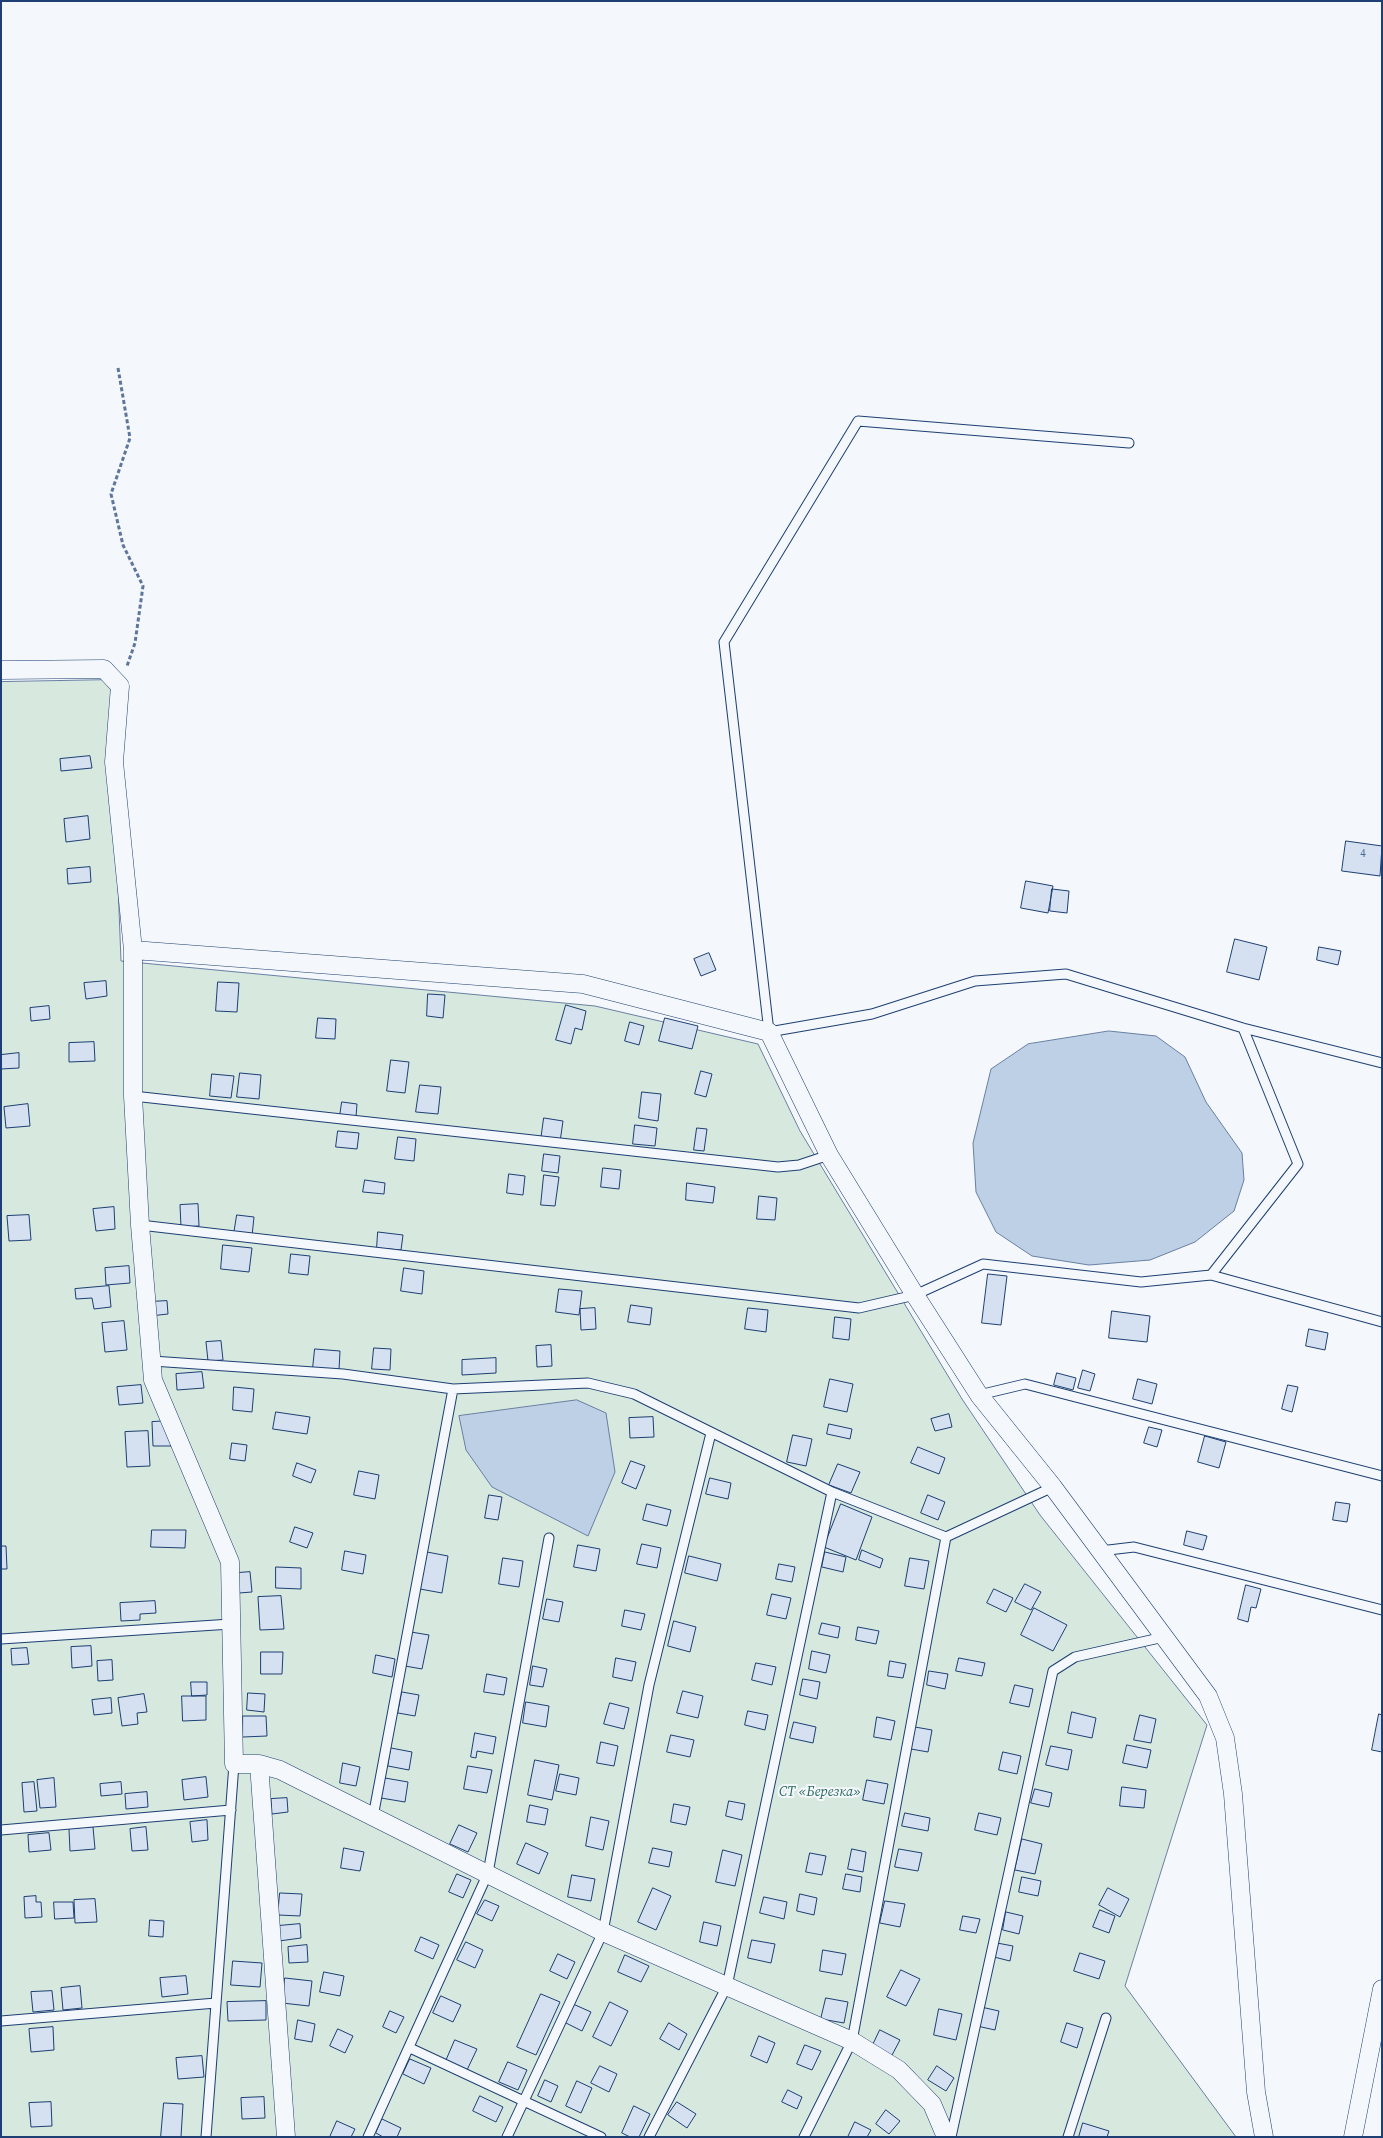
<!DOCTYPE html>
<meta charset="utf-8">
<style>
body{margin:0}
#map{position:relative;width:1383px;height:2138px;overflow:hidden;background:#f4f7fb;font-family:"Source Serif 4",serif}
canvas{display:block}
.frame{position:absolute;inset:0;border:2px solid #1d3f73;pointer-events:none}
</style>
<div id="map">
<canvas width="1383" height="2138"></canvas>
<div class="frame"></div>
</div>
<script>
const context = document.querySelector('canvas').getContext('2d');
context.lineJoin = 'round';
function fillPath(path, color) {
  context.fillStyle = color;
  context.fill(path, 'evenodd');
}
function stroke(path, color, width, dash) {
  context.strokeStyle = color;
  context.lineWidth = width;
  context.lineCap = dash ? 'butt' : 'round';
  context.setLineDash(dash || []);
  context.stroke(path);
}
function drawText(font, color, halo, rows, align = 'center') {
  context.font = font + ' "Source Serif 4",serif';
  context.lineWidth = 4;
  context.setLineDash([]);
  context.textBaseline = 'middle';
  context.strokeStyle = halo;
  context.fillStyle = color;
  for (const [text, x, y, turn = 0] of rows) {
    context.save();
    context.translate(x, y);
    context.rotate((+turn || 0) * Math.PI / 180);
    context.textAlign = isNaN(turn) ? turn : align;
    if (halo) context.strokeText(text, 0, 0);
    context.fillText(text, 0, 0);
    context.restore();
  }
}
const green = new Path2D(`
 M110 680 121 961 595 1006 758 1044 800 1131 962 1399 1040 1515 1207 1725 1125 1986 1236 2137H1V682Z`);
fillPath(green, '#d7e8df');
stroke(green, '#687fa3', 1);
const water = new Path2D(`
 M1109 1031 1156 1036 1185 1057 1206 1102 1242 1153 1244 1180 1234 1211 1195 1242 1150 1260 1089 1265 1032 1256 996 1232 976 1192 973 1143 991 1069 1028 1044Z
 M577 1400 606 1413 615 1472 588 1536 492 1487 466 1450 459 1416Z`);
fillPath(water, '#bed0e5');
stroke(water, '#687fa3', 1);
const building = new Path2D(`
 M90 756 92 768 61 771 60 759Z
 M88 816 90 839 66 842 64 819Z
 M1346 841 1382 846 1380 876 1342 871Z
 M90 867 91 882 68 884 67 869Z
 M1026 881 1053 886 1048 913 1021 908Z
 M1052 889 1069 891 1067 913 1050 911Z
 M1235 939 1267 947 1259 980 1227 972Z
 M1319 947 1341 951 1338 965 1317 960Z
 M709 953 716 970 701 976 694 959Z
 M106 981 107 996 86 999 84 983Z
 M218 982 239 983 237 1012 216 1011Z
 M428 994 445 995 443 1018 427 1016Z
 M566 1005 586 1011 582 1030 575 1028 571 1044 556 1040Z
 M49 1006 50 1019 31 1021 30 1008Z
 M318 1018 336 1019 335 1039 316 1038Z
 M665 1018 698 1026 692 1049 659 1041Z
 M630 1022 644 1026 639 1045 625 1041Z
 M94 1042 95 1061 69 1062V1043Z
 M19 1053V1068L1 1069V1055Z
 M391 1060 409 1062 405 1093 387 1091Z
 M701 1071 712 1074 706 1097 695 1094Z
 M240 1073 261 1075 259 1099 237 1097Z
 M212 1074 234 1076 231 1098 210 1096Z
 M420 1085 441 1087 438 1114 416 1112Z
 M642 1092 661 1094 658 1121 639 1118Z
 M342 1102 357 1104 356 1117 340 1116Z
 M28 1104 30 1126 6 1128 4 1107Z
 M544 1118 563 1121 560 1142 541 1140Z
 M635 1125 657 1128 655 1146 633 1144Z
 M697 1128 707 1129 704 1151 694 1150Z
 M338 1131 359 1133 357 1149 336 1147Z
 M398 1137 416 1139 414 1161 395 1159Z
 M544 1154 560 1156 558 1173 542 1171Z
 M603 1168 621 1170 619 1189 601 1187Z
 M509 1174 525 1176 523 1195 507 1193Z
 M544 1175 559 1177 555 1206 541 1205Z
 M365 1180 385 1183 384 1194 363 1192Z
 M687 1183 715 1187 713 1203 686 1200Z
 M759 1196 777 1198 775 1220 757 1219Z
 M198 1204 199 1226 181 1227 180 1205Z
 M114 1207 115 1229 96 1231 93 1209Z
 M29 1215 31 1240 9 1241 7 1216Z
 M237 1215 254 1217 252 1236 234 1234Z
 M378 1232 403 1235 401 1250 377 1248Z
 M223 1245 252 1248 249 1272 221 1269Z
 M291 1254 310 1256 308 1275 289 1273Z
 M129 1266 130 1283 106 1285 105 1268Z
 M404 1268 424 1271 422 1294 401 1291Z
 M988 1274 1007 1276 1001 1325 982 1323Z
 M109 1286 111 1307 94 1309 92 1298 76 1299 75 1289Z
 M559 1289 582 1291 579 1315 556 1312Z
 M167 1301 168 1314 150 1316 148 1302Z
 M631 1305 652 1308 650 1325 628 1322Z
 M595 1308 596 1329 581 1330 580 1309Z
 M748 1308 768 1310 766 1332 745 1329Z
 M1112 1311 1150 1316 1147 1342 1109 1338Z
 M835 1317 851 1319 849 1340 833 1338Z
 M124 1321 127 1350 105 1352 102 1323Z
 M1309 1329 1328 1333 1325 1350 1306 1346Z
 M221 1341 223 1360 208 1361 206 1342Z
 M551 1345 552 1366 537 1367 536 1346Z
 M374 1348 391 1349 390 1370 372 1369Z
 M315 1349 340 1351 339 1370 313 1368Z
 M496 1358V1373L462 1375V1360Z
 M1083 1370 1095 1374 1090 1391 1078 1388Z
 M202 1372 204 1388 177 1390 176 1374Z
 M1057 1373 1076 1378 1073 1390 1054 1385Z
 M830 1379 853 1384 847 1412 824 1407Z
 M1138 1379 1157 1384 1152 1404 1133 1399Z
 M141 1385 143 1403 119 1405 117 1387Z
 M1288 1385 1298 1387 1292 1412 1282 1409Z
 M234 1387 254 1389 252 1412 233 1410Z
 M276 1412 310 1417 307 1434 273 1429Z
 M949 1414 952 1427 935 1431 931 1419Z
 M653 1417 654 1437 630 1438 629 1418Z
 M170 1421 171 1446H153L152 1422Z
 M829 1424 852 1429 850 1439 827 1434Z
 M1149 1427 1162 1430 1157 1447 1144 1443Z
 M148 1431 150 1466 127 1467 125 1432Z
 M793 1435 812 1439 806 1466 787 1462Z
 M1205 1436 1226 1442 1219 1468 1198 1462Z
 M232 1443 247 1445 245 1461 230 1459Z
 M918 1447 945 1458 939 1474 911 1463Z
 M631 1461 645 1466 636 1489 622 1483Z
 M297 1463 316 1470 311 1483 293 1476Z
 M838 1464 860 1472 851 1493 829 1485Z
 M359 1471 379 1475 375 1499 354 1495Z
 M710 1478 731 1483 728 1499 706 1494Z
 M489 1495 502 1497 498 1520 485 1518Z
 M928 1495 945 1502 938 1520 921 1513Z
 M1336 1502 1350 1504 1347 1522 1333 1520Z
 M647 1504 671 1510 667 1526 643 1520Z
 M841 1504 872 1517 856 1560 824 1547Z
 M295 1527 313 1533 307 1548 290 1542Z
 M152 1530H186L185 1548 151 1547Z
 M1187 1531 1207 1536 1203 1550 1184 1545Z
 M642 1544 661 1548 657 1568 637 1564Z
 M578 1545 600 1549 596 1571 574 1567Z
 M1 1546H6L7 1569H1Z
 M862 1550 883 1559 880 1568 859 1560Z
 M345 1551 366 1555 363 1574 342 1570Z
 M427 1552 448 1556 442 1593 420 1589Z
 M825 1552 846 1557 843 1572 822 1567Z
 M689 1556 721 1564 717 1581 685 1573Z
 M503 1558 523 1561 519 1587 499 1584Z
 M910 1558 929 1561 924 1589 905 1586Z
 M779 1564 795 1567 792 1582 776 1579Z
 M276 1567 301 1568V1589L276 1588Z
 M250 1572 252 1592 239 1593 238 1573Z
 M1025 1584 1041 1592 1031 1610 1015 1602Z
 M1246 1585 1261 1589 1256 1608 1251 1607 1248 1622 1238 1619Z
 M994 1589 1013 1598 1006 1612 987 1603Z
 M772 1594 791 1598 786 1619 767 1615Z
 M281 1596 284 1629 260 1630 258 1597Z
 M547 1599 563 1602 559 1622 543 1619Z
 M155 1601 156 1613 140 1614V1620L121 1621 120 1603Z
 M1034 1608 1067 1625 1053 1651 1021 1635Z
 M625 1610 645 1614 641 1630 622 1626Z
 M674 1621 696 1627 690 1652 668 1646Z
 M822 1623 840 1627 838 1638 819 1634Z
 M858 1627 879 1631 876 1644 856 1640Z
 M411 1632 429 1635 422 1669 405 1666Z
 M91 1646 92 1666 72 1668 71 1647Z
 M27 1648 29 1664 12 1665 11 1649Z
 M812 1651 830 1655 826 1673 809 1669Z
 M261 1652H283L282 1674H261Z
 M376 1655 395 1659 392 1677 373 1673Z
 M616 1658 636 1662 632 1681 613 1677Z
 M959 1658 985 1663 982 1676 956 1671Z
 M112 1660 113 1680 98 1681 97 1661Z
 M890 1661 906 1664 903 1678 888 1676Z
 M756 1663 776 1667 772 1685 752 1680Z
 M533 1666 547 1669 543 1687 530 1685Z
 M929 1671 948 1674 945 1689 927 1685Z
 M487 1674 507 1678 504 1695 484 1692Z
 M803 1679 820 1682 817 1699 800 1695Z
 M191 1682H207V1695L192 1696Z
 M1015 1685 1033 1689 1029 1707 1010 1703Z
 M683 1691 703 1696 698 1718 677 1713Z
 M402 1692 419 1695 415 1716 398 1713Z
 M248 1693 265 1694 264 1712 247 1710Z
 M144 1694 147 1712 137 1713 138 1724 122 1726 118 1698Z
 M182 1696H206V1720L183 1721Z
 M111 1698 112 1713 94 1715 92 1700Z
 M526 1702 549 1706 546 1727 523 1723Z
 M610 1703 629 1708 624 1729 604 1724Z
 M748 1711 768 1715 765 1730 745 1725Z
 M1072 1712 1096 1718 1092 1738 1068 1733Z
 M1379 1714 1382 1715V1752L1372 1750Z
 M1140 1715 1156 1719 1151 1743 1134 1740Z
 M243 1716H266L267 1736 243 1737Z
 M877 1717 895 1721 891 1740 874 1737Z
 M794 1722 816 1727 813 1743 790 1738Z
 M915 1727 932 1730 928 1752 911 1749Z
 M475 1733 496 1737 493 1754 477 1751 476 1758 471 1757Z
 M671 1735 694 1740 690 1757 667 1752Z
 M601 1742 618 1746 614 1766 597 1763Z
 M1127 1745 1151 1750 1147 1768 1123 1763Z
 M1051 1746 1072 1750 1068 1770 1046 1765Z
 M391 1748 412 1752 409 1770 388 1766Z
 M1003 1752 1021 1756 1017 1774 999 1770Z
 M535 1760 559 1765 552 1800 528 1795Z
 M343 1763 360 1767 356 1786 340 1783Z
 M468 1766 492 1770 487 1793 464 1789Z
 M560 1774 579 1778 576 1795 556 1791Z
 M206 1777 208 1797 184 1800 182 1780Z
 M54 1778 56 1807 40 1808 37 1780Z
 M385 1778 408 1782 405 1802 381 1798Z
 M867 1780 888 1784 884 1804 863 1800Z
 M34 1782 37 1811 24 1812 22 1783Z
 M121 1782 122 1794 101 1796 100 1784Z
 M1122 1787 1146 1790 1144 1808 1120 1806Z
 M1035 1789 1052 1793 1049 1807 1031 1803Z
 M147 1792 148 1807 126 1809 125 1794Z
 M287 1798 288 1812 272 1814 271 1799Z
 M729 1801 745 1804 742 1820 726 1816Z
 M674 1804 690 1807 686 1825 671 1822Z
 M530 1805 548 1809 545 1825 527 1822Z
 M905 1813 930 1818 928 1831 902 1826Z
 M979 1813 1001 1818 997 1835 975 1830Z
 M591 1817 609 1821 603 1850 586 1846Z
 M207 1820 208 1840 192 1842 190 1822Z
 M459 1825 477 1833 468 1852 450 1844Z
 M93 1827 95 1849 70 1851 69 1829Z
 M146 1827 148 1850 132 1851 130 1829Z
 M49 1833 51 1850 29 1852 28 1835Z
 M1022 1839 1042 1844 1035 1874 1015 1870Z
 M526 1843 548 1853 539 1874 517 1864Z
 M344 1848 364 1852 360 1871 341 1868Z
 M653 1848 672 1852 669 1867 649 1863Z
 M852 1849 866 1852 863 1872 848 1869Z
 M899 1849 922 1853 918 1871 895 1867Z
 M723 1850 742 1855 735 1886 716 1882Z
 M810 1853 826 1856 822 1875 806 1872Z
 M457 1874 471 1880 463 1898 449 1892Z
 M846 1874 862 1877 860 1892 843 1889Z
 M572 1875 595 1879 591 1901 568 1897Z
 M1022 1877 1041 1881 1038 1896 1019 1892Z
 M653 1888 671 1896 656 1930 638 1922Z
 M1108 1888 1129 1899 1120 1917 1099 1905Z
 M280 1893 302 1894 300 1916 278 1915Z
 M800 1894 817 1898 814 1915 797 1911Z
 M36 1896V1902H41L42 1917 25 1918 24 1897Z
 M764 1897 787 1902 784 1919 760 1913Z
 M95 1899 97 1922 75 1923 74 1900Z
 M485 1900 499 1906 492 1921 477 1914Z
 M885 1901 905 1904 900 1927 880 1923Z
 M54 1902H73L74 1918 55 1919Z
 M1100 1910 1115 1916 1109 1933 1093 1927Z
 M1006 1912 1023 1916 1019 1934 1003 1930Z
 M963 1916 980 1919 976 1933 960 1930Z
 M150 1920 164 1921 163 1937 149 1936Z
 M704 1922 721 1926 717 1946 700 1942Z
 M300 1924 301 1938 279 1941 278 1926Z
 M421 1937 439 1945 433 1959 415 1951Z
 M752 1940 775 1944 771 1963 748 1958Z
 M466 1942 483 1950 475 1968 457 1960Z
 M997 1943 1013 1946 1010 1961 994 1957Z
 M307 1945 308 1962 289 1963 288 1947Z
 M823 1950 846 1954 842 1975 820 1971Z
 M1080 1953 1105 1961 1099 1979 1074 1971Z
 M558 1954 575 1962 567 1979 550 1971Z
 M625 1955 649 1966 641 1982 618 1972Z
 M233 1961 262 1963 260 1987 231 1985Z
 M901 1970 920 1979 906 2006 887 1997Z
 M324 1972 344 1976 340 1996 320 1992Z
 M186 1976 188 1994 162 1997 160 1978Z
 M285 1978 312 1981 309 2006 282 2003Z
 M80 1986 82 2008 63 2010 61 1988Z
 M52 1991 54 2010 33 2012 31 1992Z
 M541 1994 560 2002 536 2055 517 2047Z
 M441 1996 461 2005 453 2022 433 2013Z
 M826 1998 848 2002 844 2023 821 2019Z
 M266 2001V2020L228 2021 227 2002Z
 M610 2002 628 2011 611 2046 593 2037Z
 M573 2004 591 2012 582 2031 564 2022Z
 M981 2007 999 2011 995 2030 977 2026Z
 M939 2009 962 2014 956 2040 934 2035Z
 M390 2011 404 2017 396 2033 383 2027Z
 M298 2020 315 2024 312 2042 295 2039Z
 M669 2023 687 2034 679 2050 660 2039Z
 M1067 2023 1083 2028 1077 2048 1061 2042Z
 M53 2027 54 2050 31 2052 29 2029Z
 M338 2029 353 2036 345 2053 330 2046Z
 M880 2030 900 2040 891 2057 872 2047Z
 M759 2036 775 2043 767 2063 751 2056Z
 M455 2040 477 2049 467 2070 446 2061Z
 M805 2045 821 2051 812 2070 797 2064Z
 M202 2056 204 2077 178 2079 176 2058Z
 M410 2059 431 2068 424 2084 403 2074Z
 M508 2062 527 2070 518 2090 499 2082Z
 M600 2066 617 2074 609 2092 591 2083Z
 M937 2066 954 2078 946 2091 928 2080Z
 M545 2080 558 2086 551 2102 538 2096Z
 M577 2081 592 2088 581 2113 566 2106Z
 M788 2090 802 2097 797 2109 782 2102Z
 M480 2096 503 2107 496 2122 473 2111Z
 M264 2097 265 2118 242 2119 241 2098Z
 M51 2102 52 2126 31 2127 29 2103Z
 M677 2102 696 2114 687 2128 668 2115Z
 M164 2103 183 2104 181 2137H161Z
 M634 2106 650 2114 639 2137H630L622 2133Z
 M886 2110 900 2121 889 2134 876 2124Z
 M382 2119 401 2128 397 2137H383L376 2133Z
 M337 2121 355 2129 351 2137H330Z
 M855 2122 871 2130 867 2137H848Z
 M1083 2123 1109 2131 1107 2137H1079Z`);
fillPath(building, '#d5e0f0');
stroke(building, '#1d3f73', 1);
const lane = new Path2D(`
 M1129 443 858 421 724 642 769 1032 872 1014 975 981 1066 974 1243 1028 1382 1063
 M133 1096 778 1167 799 1165 829 1155
 M140 1225 859 1308 915 1295 983 1264 1141 1282 1211 1275 1382 1322
 M1211 1275 1298 1164 1243 1028
 M152 1361 343 1374 453 1389 588 1383 634 1394 832 1492 946 1537 852 2041 804 2137
 M979 1395 1025 1384 1382 1476
 M946 1537 1053 1487
 M1100 1551 1134 1547 1382 1610
 M1 1639 231 1624
 M373 1817 453 1389
 M1 1830 231 1810
 M1 2021 216 2003
 M410 2048 601 2137
 M206 2137 234 1764
 M368 2137 488 1873 549 1538
 M507 2137 603 1932 649 1685 711 1433
 M649 2137 727 1986 832 1492
 M951 2137 1053 1671 1075 1657 1164 1637
 M1068 2137 1106 2018`);
const street = new Path2D(`
 M1 670 104 669 120 686 114 762 133 950
 M259 1764 286 2137
 M946 2137 932 2104 899 2070 852 2041 603 1932 280 1770 259 1764H234L230 1562 153 1380 140 1225 133 1096V950L583 984 769 1032 829 1155 915 1295 979 1395 1053 1487 1208 1696 1225 1738 1233 1794 1256 2092 1264 2137
 M1353 2137 1382 1989`);
stroke(lane, '#1d3f73', 11);
stroke(street, '#1d3f73', 19);
stroke(new Path2D(`
 M118 368 130 438 111 494 123 545 143 586 135 643 127 666`), '#5e769c', 3, [4, 2.5]);
stroke(lane, '#f4f7fb', 9);
stroke(street, '#f4f7fb', 18);
drawText('11px', '#4b6792', null, [
 ["4",1363,854]
]);
drawText('italic 14px', '#2c6c60', '#f4f7fb', [
 ["СТ «Березка»",820,1792]
]);
</script>
